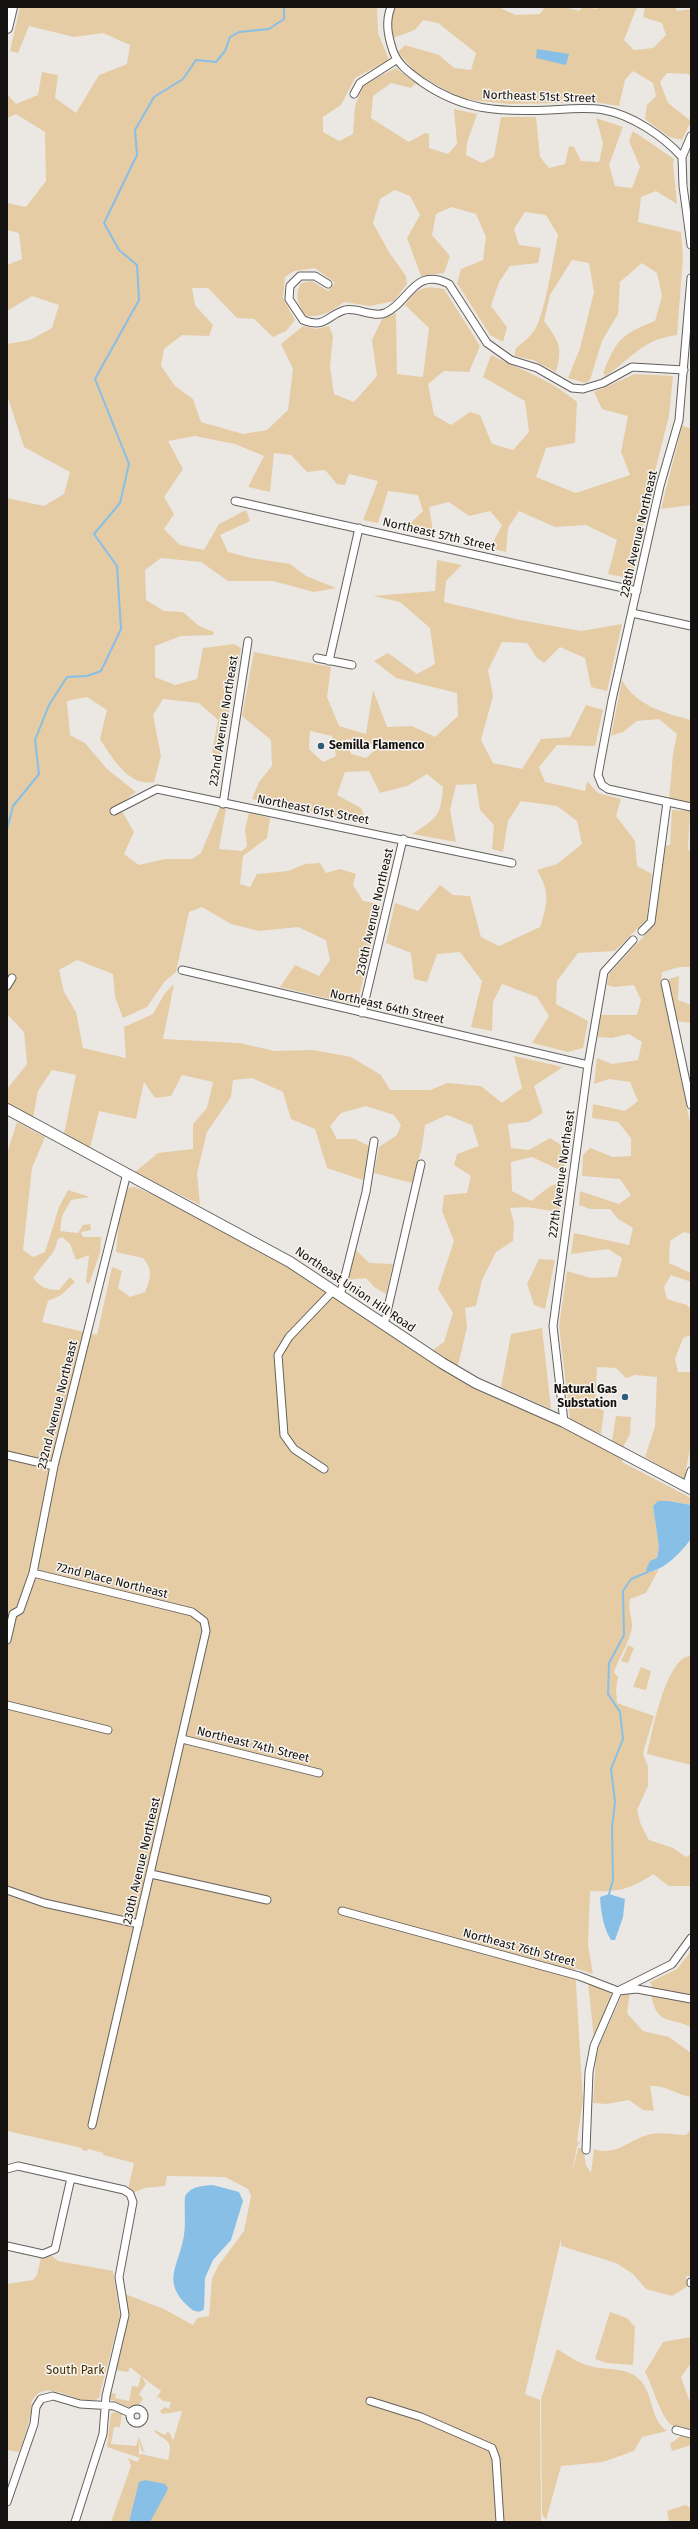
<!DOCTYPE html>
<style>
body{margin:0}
#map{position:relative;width:698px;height:2529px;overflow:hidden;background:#ebe8e4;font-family:"Fira Sans",sans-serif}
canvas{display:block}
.frame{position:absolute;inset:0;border:8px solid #131210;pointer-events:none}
</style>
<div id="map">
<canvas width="698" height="2529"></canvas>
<div class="frame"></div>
</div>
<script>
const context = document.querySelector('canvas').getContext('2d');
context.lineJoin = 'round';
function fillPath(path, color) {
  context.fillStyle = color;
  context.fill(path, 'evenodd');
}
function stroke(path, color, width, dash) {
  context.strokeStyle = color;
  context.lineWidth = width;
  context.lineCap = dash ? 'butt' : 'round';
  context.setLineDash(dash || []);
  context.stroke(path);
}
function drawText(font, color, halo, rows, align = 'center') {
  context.font = font + ' "Fira Sans",sans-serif';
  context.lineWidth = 3;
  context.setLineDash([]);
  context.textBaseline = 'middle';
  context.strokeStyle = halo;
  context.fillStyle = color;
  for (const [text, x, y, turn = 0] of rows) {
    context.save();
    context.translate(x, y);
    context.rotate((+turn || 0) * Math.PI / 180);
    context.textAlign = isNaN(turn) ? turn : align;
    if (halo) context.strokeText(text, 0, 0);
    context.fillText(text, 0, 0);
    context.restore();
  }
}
fillPath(new Path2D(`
 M20 7H377L378 33 389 60 355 78 341 105 323 117V132L339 141 353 134 355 106 364 84 396 68 416 83 411 88 391 83 373 96 371 118 409 142 425 133 429 134V148L448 154 457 144 454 109 477 114 467 143 466 155 482 163 494 157 501 117H536L540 157 549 168 565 164 569 146 574 147 581 161 599 162 603 143 596 118 623 127 609 165 615 186 632 188 640 167 629 141 633 131 674 159 673 164 677 204 656 191 641 197 638 222 681 232 683 257 677 335C643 339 632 358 606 376L603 373C617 339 620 335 655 321L662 296 657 273 642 263 620 282 618 314 602 341 590 380 586 383 568 378 580 348 594 292 589 263 572 260 550 295 544 321C559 341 563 347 556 372L533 360 514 356 516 348C525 341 534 334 538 323 548 296 552 264 558 235L546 215 525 212 514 229 519 245 541 248 538 263 510 266 499 282 491 306 507 327 503 342 490 335 457 283 461 269 483 260 486 237 476 214 451 207 436 214 432 235 450 256 444 273 421 276 407 238 420 215 410 196 395 190 380 199 373 223 389 252 406 276 407 284 394 301 370 306 344 302C331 312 322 317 306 316 298 304 294 296 301 283L312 281 328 291 335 283 315 268 294 271 285 277 283 298 295 320 286 331 273 337 254 319 237 318 208 288H192L195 305 213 325 209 336 182 335 164 349 161 366 175 386 193 399 201 422 243 434 267 430 288 410 293 369 281 344 303 326 316 329 329 326 333 336 330 367 334 394 354 402 377 376 372 340 382 319 396 313 397 374 423 377 429 328 405 305C417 288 423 285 444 289L480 346 469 372 444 371 428 384 434 415 451 425 470 412 480 415 492 444 513 450 529 432 525 401 483 377 491 355C524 372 547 377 577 402L575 443 546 448 536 477 576 493 630 475 621 452 628 416 602 409 594 392 635 374 673 376 669 416 652 483 632 579 608 574 617 540 586 525 555 527 519 511 508 528 506 552 490 548 502 525 490 511 469 516 449 502 429 507 434 536 403 530 423 511 418 495 388 491 378 523 363 520 378 481 349 474 345 485 337 484 325 470 307 472 291 455 274 453 270 492 248 487 264 456 235 444 195 436 168 441 183 469 164 497 174 514 164 529 180 545 204 550 219 524 246 510 250 521 220 535 228 552 251 558 290 564 306 576 336 588 314 592 273 581H228L201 562 161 558 145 570 146 600 164 611 183 612 199 626 214 632 213 635 181 636 155 646V677L175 685 197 679 203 648 234 644 241 648 220 759 212 752 218 720 199 703 163 699 153 715 161 756 154 782C129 787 112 758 100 739L107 710 87 697 67 701 70 735 85 743 107 769 136 792 124 801 122 811 134 832 124 854 139 865 165 859H192L201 853 220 807 226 809 219 849 242 851 247 846 245 829 249 813 270 818 267 838 243 856 240 884 250 887 257 874 288 871 305 864 320 863 326 873 340 869 356 874 353 885 363 901 380 904 358 1001 351 1004 280 987 295 965 319 976 330 960 326 940 298 927 259 931 231 924 202 907 189 912 176 972 165 981 147 1007 123 1018 115 997 113 974 77 960 59 970 64 992 76 1012 83 1048 126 1058 124 1027 153 1014 165 993 174 984 163 1039 239 1043 275 1051 313 1050 351 1057 381 1075 390 1090H430L447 1083 481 1086 502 1103 522 1088 514 1056 563 1067 534 1086 543 1113 528 1122 508 1124 511 1148 529 1150 550 1138 566 1148 564 1172 532 1157 511 1162 512 1191 531 1201 549 1187 564 1180 559 1212 527 1207 510 1208 514 1223 513 1241 496 1252 482 1280 476 1306 465 1308 467 1327 458 1366 433 1350 444 1342 453 1313 438 1289 454 1241 442 1211 444 1195 467 1193 471 1176 454 1165 457 1154 479 1146 472 1125 447 1115 425 1125 422 1147 412 1183 374 1173 379 1147 397 1135 401 1125 394 1115 366 1106 341 1113 330 1126 337 1139H355L369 1146 363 1180 327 1168 315 1129 291 1119 283 1092 252 1078 233 1080 231 1097 207 1132 197 1173 200 1205 135 1172 158 1153 193 1149V1124L207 1108 213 1082 182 1075 171 1096 155 1098 144 1082 136 1119 99 1111 90 1148 64 1134 76 1075 52 1070 38 1091 33 1118 7 1104V1089L27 1064 24 1032 7 1014V498L44 506 64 494 70 472 24 447 7 395V344L30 340 52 328 59 305 32 296 7 311V265L22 259 19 233 7 230V203L26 207 46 181 45 132 16 114 7 118V94L16 104 38 95 42 72 58 75 55 98 76 113 99 75 127 64 130 45 103 33 74 37 29 26 18 53 10 51Z
 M396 7H498L516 15 540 14 545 7H565L579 11 583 7H592L594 9 602 7H637L624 40 634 50 653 48 666 35 662 23 643 17 645 7H675L677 11 691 9V77L688 74 667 73 660 82 668 103 691 121 682 140 669 137 645 119 647 105 656 96 653 83 633 71 625 80 619 106 581 100 560 103 509 104 462 99 417 74 398 52 405 45 439 55 454 68 471 70 476 53 438 23 423 20 415 30 393 38 391 18Z
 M682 426 691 428V505L661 509Z
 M437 560 462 565 446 581 444 602 520 620 581 631 622 624 607 691 591 687 585 658 560 647 544 663 537 658 527 643 502 642 488 670 493 696 481 740 493 763 522 769 541 739 570 737 586 705 603 710 595 746 557 745 539 767 545 782 585 791 587 781 598 793 621 799 616 816 635 841 637 866 652 874 647 919 615 951 578 953 557 981 556 1004 588 1021 583 1048 568 1052 532 1043 549 1016 537 997 502 984 493 1002 492 1031 471 1027 482 981 460 952 437 954 427 982 414 979 411 953 386 943 395 903 418 911 440 885 453 895 470 896 481 937 499 946 540 927C548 903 550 892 537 870L557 864 582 844 577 821 557 806 521 801 508 821 503 852 492 849 494 825 480 810 476 784 456 785 450 810 456 842 412 834C437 818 441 816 443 787L427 774 407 786 380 793 369 771 345 772 337 795 361 808 368 825 252 799 259 782 272 766 271 740 242 716 254 652 331 667 327 697 339 726 366 734 373 690 387 727 412 726 435 737 458 716 457 693 396 678 374 661 388 653 417 674 435 664 430 628 400 602 373 596 435 591ZM310 731 332 736 336 756 323 762 309 749ZM346 739 380 746 366 758 351 754Z
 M622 680C636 706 665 713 691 720L690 804 669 800 673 754 677 734 659 719 637 721 623 732 611 736Z
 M672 810 690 811 688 849 691 852V967H680L662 972 661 984 691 1127V1234L684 1232 670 1241 669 1263 691 1273V1282L671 1275 664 1287 667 1299 687 1305 691 1309V1335L683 1338 675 1359 678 1372H691V1444L684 1479 645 1457 655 1427 657 1377 635 1375 626 1378 616 1368 597 1367 595 1406 604 1411 601 1434 579 1426 570 1419 559 1326 567 1271 591 1278 617 1277 622 1258 608 1249 571 1254 574 1233 629 1245 633 1228 618 1219 610 1209H590L579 1205 580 1191 619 1204 631 1195 620 1179 582 1176 583 1155 590 1148 613 1157 631 1156V1138L618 1122 592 1118 593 1104 625 1111 638 1101 630 1082 609 1079 594 1084 597 1058 612 1064 638 1060 642 1042 629 1034 612 1038 598 1037 601 1015H637L641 1000 634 985 614 987 607 985 609 974 654 925 665 846 670 845Z
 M679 976 678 1000 691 1005V1023L676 1021 668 985 669 979Z
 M17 1122 45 1137 32 1168 23 1250 33 1257 45 1252 59 1207 68 1190 90 1197 71 1200 62 1216 60 1231 78 1233 83 1225 90 1224 91 1230 81 1232 83 1237H101L100 1253 89 1284 86 1282 89 1255 76 1260 70 1244 62 1237 58 1239 54 1251 33 1278C40 1287 47 1290 59 1290L70 1277 75 1282 61 1295 48 1301 42 1322 97 1335 112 1267 122 1271 118 1288 130 1297 145 1292C151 1278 153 1270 143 1258L116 1252 120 1212 128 1188 135 1187 225 1225 442 1363 624 1454 622 1462 691 1498V1505L669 1501 653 1506 659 1547 654 1572 659 1569 646 1593 630 1599C627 1610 633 1618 632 1628 629 1644 619 1657 614 1672L618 1677 616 1689 617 1703 654 1716 643 1753 648 1767V1786L637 1810 641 1825 649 1840 673 1848 686 1857 691 1854V1886H669L653 1874C630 1890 617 1892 590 1891L588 1945 593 1974 575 1968 583 2100 577 2141 580 2143 577 2146 572 2175 578 2148H583L586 2165 591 2173 594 2149C617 2157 631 2138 651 2134 661 2132 675 2135 686 2135L691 2129V2276H686L688 2286 672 2296 646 2289 633 2274 616 2263 561 2246V2239L525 2394 540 2400 541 2522H111L131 2466 128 2458 137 2462 140 2458 107 2447 111 2414 114 2412 122 2414 120 2427H114L111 2444 136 2446 139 2437 145 2454 141 2449 139 2441V2456L140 2454 168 2460C174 2438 165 2442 154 2431L155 2430 165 2435 167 2432 170 2433 173 2441 182 2411 162 2414 160 2411 165 2407 169 2409 171 2402 163 2401 159 2397 156 2399 161 2391 142 2377 146 2384 139 2394 143 2399 138 2406 128 2407 110 2399V2393L116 2394 115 2398 129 2401 132 2386 138 2387 141 2376 130 2367 128 2372 115 2370 128 2319 125 2294 164 2309 193 2325 197 2318 209 2316 212 2279 218 2266 244 2231 251 2196 248 2189 225 2177 167 2176 165 2186 144 2188 133 2193 128 2189 134 2163 103 2155V2153L88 2149 87 2151 82 2150V2148L7 2131V1153Z
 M356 1250 369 1263 393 1264 386 1294 374 1287 366 1278 347 1280Z
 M539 1259 555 1260 545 1309 534 1305 527 1284Z
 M542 1328 551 1409 501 1387 511 1334Z
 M616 1416 631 1417 630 1434 623 1447 612 1441Z
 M628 1645 634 1648 628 1663 621 1661Z
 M689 1656 691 1657V1765L647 1754C652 1733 665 1661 689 1656Z
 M641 1667 651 1671 646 1690 633 1687Z
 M691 1951V1995L653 1989 650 1982 677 1969Z
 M588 1983 610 1992 612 1997 594 2039Z
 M630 1992 627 2013 643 2031 669 2037 691 2053V2097C676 2094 665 2085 650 2086L654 2111 643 2110 629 2100 607 2104 593 2103 596 2058 599 2046 622 1995Z
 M651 1995 691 2001V2027C667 2016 658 2026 651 1995Z
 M52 2256 58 2261 113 2271 120 2316 99 2398C80 2410 50 2375 33 2399 31 2402 31 2407 31 2411 29 2425 24 2438 19 2452L7 2450V2284L33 2280 37 2275 41 2258Z
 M610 2312 627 2318 635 2327 633 2365 607 2363 595 2359Z
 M691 2337V2363L681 2377 691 2405V2430C685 2429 678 2429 673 2426 662 2421 652 2384 645 2372L663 2342Z
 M557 2349C567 2355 578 2363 590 2366 607 2371 628 2366 641 2381 655 2398 649 2418 667 2431L642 2437 634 2451 603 2462 561 2466 546 2520 542 2514 541 2399Z
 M682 2435 691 2437V2445L672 2451 670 2444Z
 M685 2505 691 2508V2522H669L667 2511Z`), '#e5cca5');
fillPath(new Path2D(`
 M537 49 569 54 566 65 536 58Z
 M658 1501H669L691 1505V1539C682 1551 664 1571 648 1572L646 1570 650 1561 657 1558 659 1547 653 1506Z
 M609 1894 625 1899 623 1917 615 1940H611C603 1927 601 1912 600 1897Z
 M213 2185 239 2192 243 2201 231 2240 213 2260 205 2278 204 2309C200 2313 194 2312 190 2308 160 2281 179 2267 184 2235 186 2222 184 2210 185 2197 190 2186 202 2186 213 2185Z
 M145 2480 165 2484 168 2488 166 2493 150 2522H129L139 2482Z`), '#87bfe7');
stroke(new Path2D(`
 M7 829 13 806 39 774 35 740 49 705 67 677 87 676 101 671 121 629 117 566 94 534 120 503 129 464 95 379 139 300 137 265 119 250 104 223 137 155 135 130 154 97 183 79 196 60 216 62 225 51 230 37 239 32 269 29 284 19V7
 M609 1894 613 1880 612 1828 615 1802 611 1769 623 1739 620 1712 608 1694 609 1663 624 1635 623 1591 631 1579 648 1572`), '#87bfe7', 2);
const street = new Path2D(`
 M391 7C385 22 388 36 393 51 398 65 410 73 422 82 464 111 499 112 550 110 568 109 586 107 604 110 632 115 663 136 682 157
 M354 94 360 83 396 60
 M691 136 682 157 683 186 691 245
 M691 278 679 420 660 486 612 700 598 775 602 785 608 789 691 807
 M328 284 315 276H300L290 286 289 299 303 320C326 329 327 315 345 310 357 307 373 318 385 313 409 303 414 266 449 284L487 343 511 360 537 368 572 388 583 389 603 383 632 367 684 370
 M235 501 637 591
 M632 613 691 626
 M317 658 352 665
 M329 661 359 528
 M223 804 248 641
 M114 811 157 789 512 863
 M642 931 651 922 667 802
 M182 970 588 1065
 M665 983 691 1105
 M7 986 12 978
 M362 1013 403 839
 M384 1325 421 1164
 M564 1422 553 1326 588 1065 604 972 633 940
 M7 1455 54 1466
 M324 1469 294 1449 284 1435 278 1355 289 1337 333 1291 341 1292 366 1192 374 1141
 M686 1486 691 1471
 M33 1573 192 1612 204 1621 206 1631 92 2125
 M7 1640 13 1614 20 1610 33 1573 54 1466 127 1173
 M7 1705 108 1730
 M182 1739 319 1773
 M151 1874 267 1900
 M7 1890 44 1903 139 1924
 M342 1911 579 1976 618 1991 637 1989 691 1999
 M586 2150 589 2072 594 2046 618 1991 672 1964 691 1938
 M7 2169 18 2166 124 2190 130 2194 133 2202 119 2277 125 2315 106 2396 103 2434 75 2522
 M7 2246 43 2254 55 2249 71 2178
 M691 2282V2283
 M370 2401 421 2417 492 2448 496 2459 500 2522
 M130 2416a7 7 0 1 1 14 0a7 7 0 1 1-14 0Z
 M676 2430 691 2434
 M7 2502 34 2424 36 2407 41 2399 53 2396 80 2404 114 2406 130 2413`);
const secondary = new Path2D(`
 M7 28 12 7
 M7 1109 290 1262 442 1363 476 1383 564 1422 691 1489`);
stroke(street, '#63615d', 9);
stroke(secondary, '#63615d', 12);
stroke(street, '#fff', 7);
stroke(secondary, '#fff', 10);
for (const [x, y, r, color] of [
 [321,746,4,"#2d5c7b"],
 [625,1397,4,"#2d5c7b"]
]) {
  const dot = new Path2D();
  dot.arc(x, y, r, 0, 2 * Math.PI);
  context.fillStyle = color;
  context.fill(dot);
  stroke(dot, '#f8f5f1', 1.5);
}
drawText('12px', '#131210', '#f8f5f1', [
 ["Northeast 51st Street",539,97,2],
 ["228th Avenue Northeast",639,534,-77],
 ["Northeast 57th Street",439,535,13],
 ["232nd Avenue Northeast",224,721,-81],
 ["Northeast 61st Street",313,810,11],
 ["230th Avenue Northeast",375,912,-77],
 ["Northeast 64th Street",387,1007,13],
 ["227th Avenue Northeast",562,1174,-82],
 ["Northeast Union Hill Road",355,1290,34],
 ["232nd Avenue Northeast",58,1405,-76],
 ["72nd Place Northeast",112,1581,14],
 ["Northeast 74th Street",253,1745,14],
 ["230th Avenue Northeast",142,1861,-77],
 ["Northeast 76th Street",519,1948,15]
]);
drawText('bold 12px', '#131210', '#f8f5f1', [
 ["Semilla Flamenco",329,746],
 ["Natural Gas",617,1390,"right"],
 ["Substation",617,1404,"right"]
], 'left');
drawText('12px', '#483102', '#f8f5f1', [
 ["South Park",75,2371]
]);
</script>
